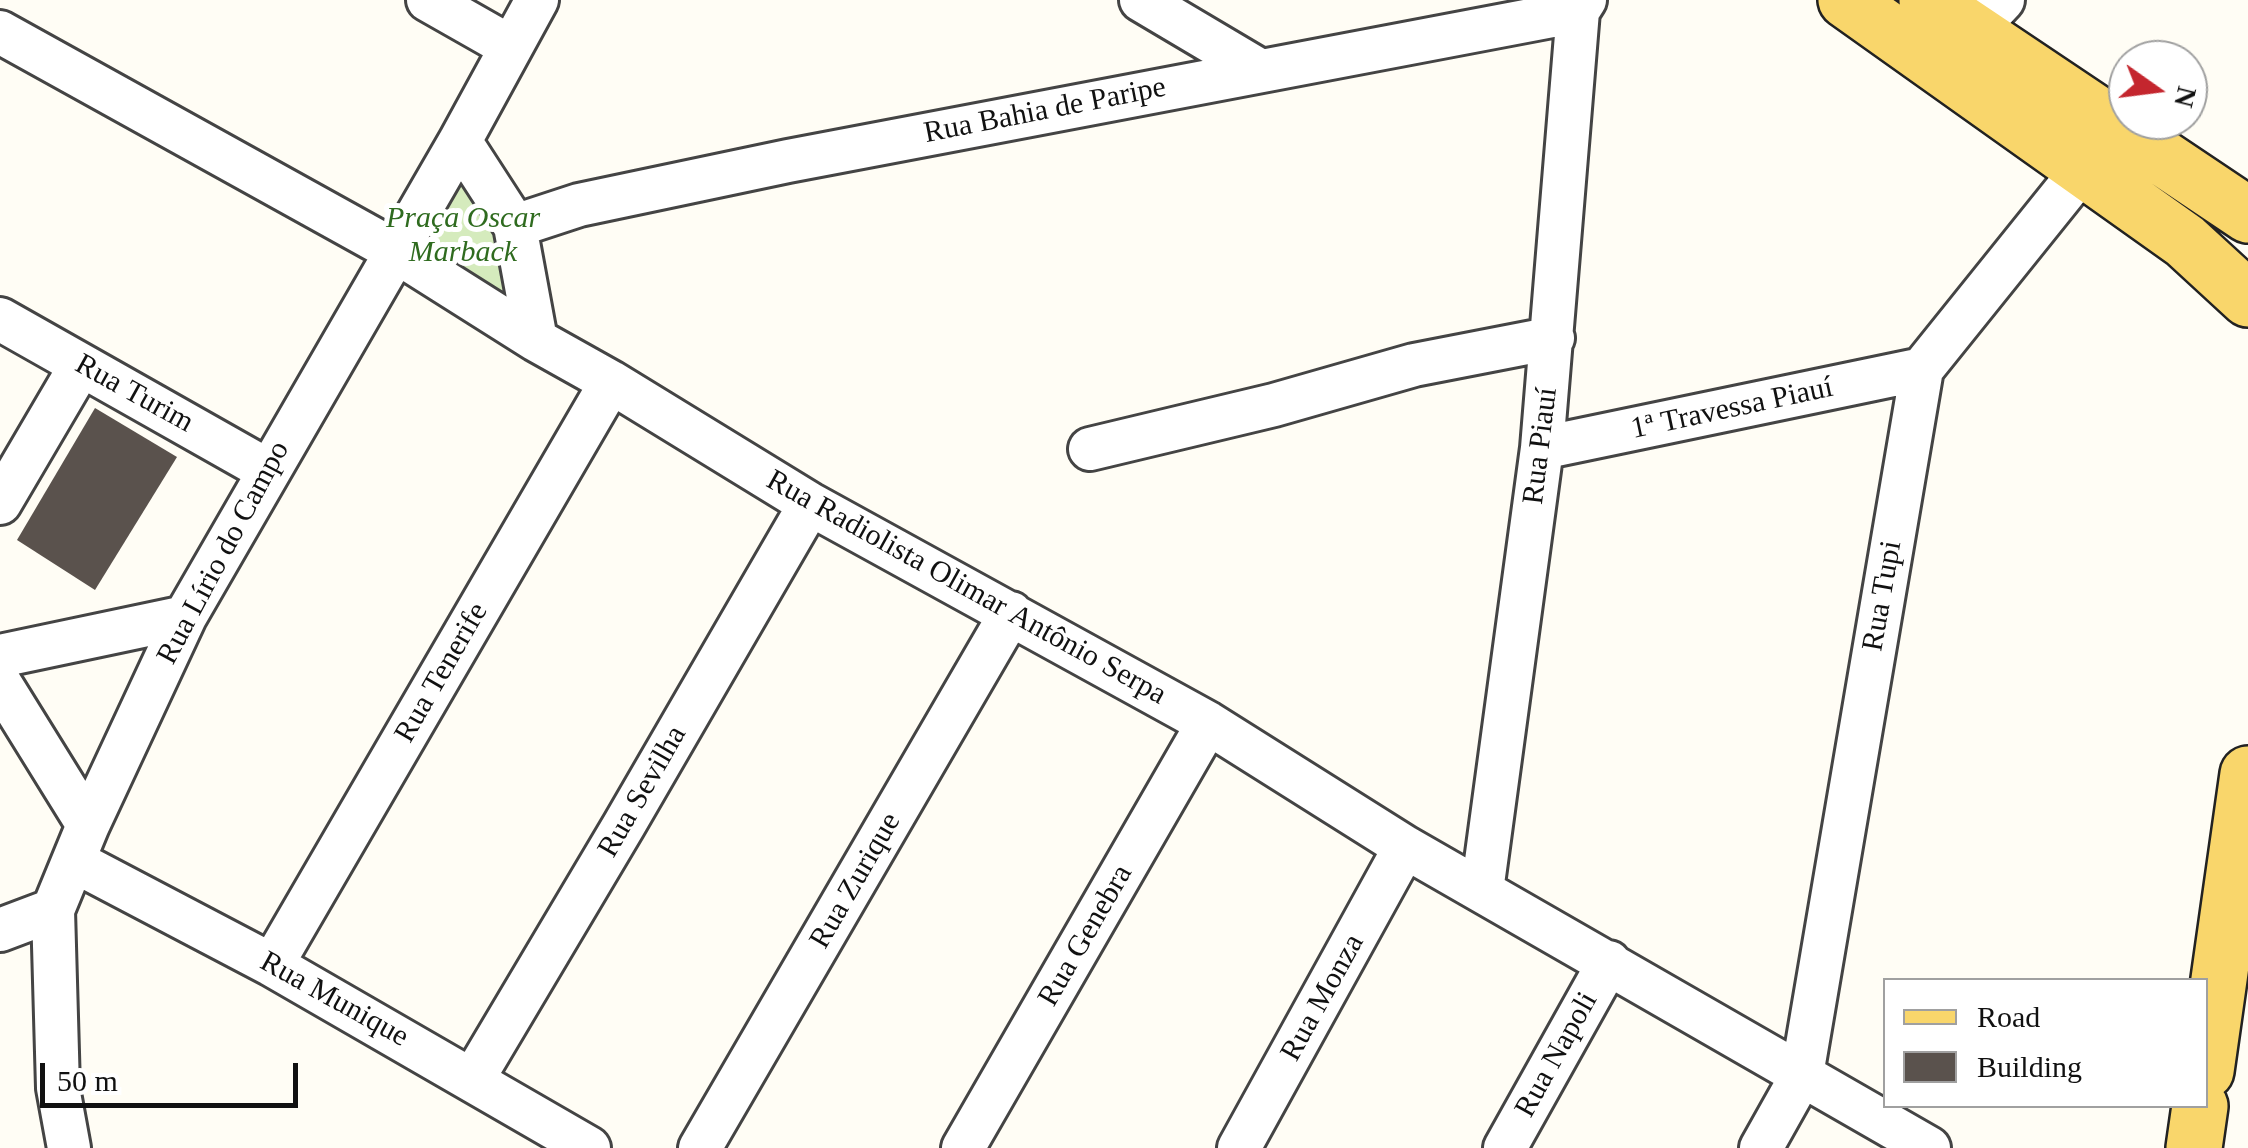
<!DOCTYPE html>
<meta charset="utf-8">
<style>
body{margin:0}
#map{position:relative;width:2248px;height:1148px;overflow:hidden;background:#fffdf5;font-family:Georgia,serif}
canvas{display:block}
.legend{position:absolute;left:1883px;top:978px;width:325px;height:130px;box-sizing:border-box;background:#fff;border:2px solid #a0a0a0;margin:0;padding:12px 18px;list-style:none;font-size:30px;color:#111}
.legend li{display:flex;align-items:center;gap:20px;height:50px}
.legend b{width:50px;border:2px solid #a0a0a0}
.north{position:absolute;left:2108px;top:40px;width:100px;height:100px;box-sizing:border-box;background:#fff;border:2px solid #a0a0a0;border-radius:50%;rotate:104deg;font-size:28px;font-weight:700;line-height:40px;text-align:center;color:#111}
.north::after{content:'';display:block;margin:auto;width:35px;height:45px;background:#c4262e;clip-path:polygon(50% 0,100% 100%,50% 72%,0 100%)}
.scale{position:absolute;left:40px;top:1063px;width:258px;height:45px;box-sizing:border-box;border:5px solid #111;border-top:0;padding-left:12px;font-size:30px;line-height:35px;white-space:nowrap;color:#111;-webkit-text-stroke:8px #fff;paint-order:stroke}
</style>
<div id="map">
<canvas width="2248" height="1148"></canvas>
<ul class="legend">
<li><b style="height:12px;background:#f9d66b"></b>Road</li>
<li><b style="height:28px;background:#5a524d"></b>Building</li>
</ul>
<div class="north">N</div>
<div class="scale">50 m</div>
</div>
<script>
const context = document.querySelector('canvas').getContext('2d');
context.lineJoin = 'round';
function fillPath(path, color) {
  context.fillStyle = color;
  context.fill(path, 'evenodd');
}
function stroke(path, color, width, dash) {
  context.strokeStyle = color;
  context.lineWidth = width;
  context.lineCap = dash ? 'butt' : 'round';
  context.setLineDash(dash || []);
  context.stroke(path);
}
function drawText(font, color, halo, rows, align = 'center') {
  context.font = font + ' Georgia,serif';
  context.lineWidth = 10;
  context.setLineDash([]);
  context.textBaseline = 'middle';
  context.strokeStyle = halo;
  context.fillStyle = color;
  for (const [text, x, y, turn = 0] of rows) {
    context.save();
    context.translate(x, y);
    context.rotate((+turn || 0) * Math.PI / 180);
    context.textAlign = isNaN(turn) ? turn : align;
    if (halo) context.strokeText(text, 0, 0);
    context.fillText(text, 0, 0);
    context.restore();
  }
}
fillPath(new Path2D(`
 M458 160 508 232 524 322 412 248Z`), '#d5ebbd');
fillPath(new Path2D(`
 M95 408 177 457 95 590 17 540Z`), '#5a524d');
const minor = new Path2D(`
 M428 0 509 46
 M1141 0 1259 70
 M0 32 395 251 536 340 611 382 810 504 1208 723 1405 847 1929 1148
 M1972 33 2003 0
 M460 141 515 226 536 340
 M515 226 579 205 788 161 1578 11
 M0 319 267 470
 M1542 448 1922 369
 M1090 449 1274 405 1414 365 1553 338
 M0 503 81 365
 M0 656 185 617
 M0 683 88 825
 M74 861 272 965 589 1148
 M1482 891 1542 448 1578 11 1585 0
 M0 930 53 910
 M272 965 611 382
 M473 1079 624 825 810 504
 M69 1148 58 1088 53 910 88 825 185 617 460 141 537 0
 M700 1148 1011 613
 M963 1148 1208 723
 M1239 1148 1405 847
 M1505 1148 1609 962
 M1761 1148 1802 1075 1922 369 2082 170`);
const major = new Path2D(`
 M1846 0 2185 241 2248 299
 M1927 0 2248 215
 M2206 1071 2248 774
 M2194 1148 2200 1106`);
stroke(minor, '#444', 48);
stroke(major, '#222', 60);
stroke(minor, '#fff', 42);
stroke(major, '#f9d66b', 55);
drawText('30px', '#111', '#fff', [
 ["Rua Bahia de Paripe",1045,111,-11],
 ["Rua Turim",134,394,29],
 ["1ª Travessa Piauí",1732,409,-12],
 ["Rua Piauí",1541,446,-83],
 ["Rua Lírio do Campo",224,553,-62],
 ["Rua Radiolista Olimar Antônio Serpa",966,588,29],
 ["Rua Tupi",1883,596,-80],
 ["Rua Tenerife",442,673,-60],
 ["Rua Sevilha",643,792,-60],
 ["Rua Zurique",856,881,-60],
 ["Rua Genebra",1086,936,-60],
 ["Rua Monza",1323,998,-61],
 ["Rua Munique",334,1000,29],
 ["Rua Napoli",1557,1055,-61]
]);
drawText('italic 30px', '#2f6b1f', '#fff', [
 ["Praça Oscar",463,219],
 ["Marback",463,253]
]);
</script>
